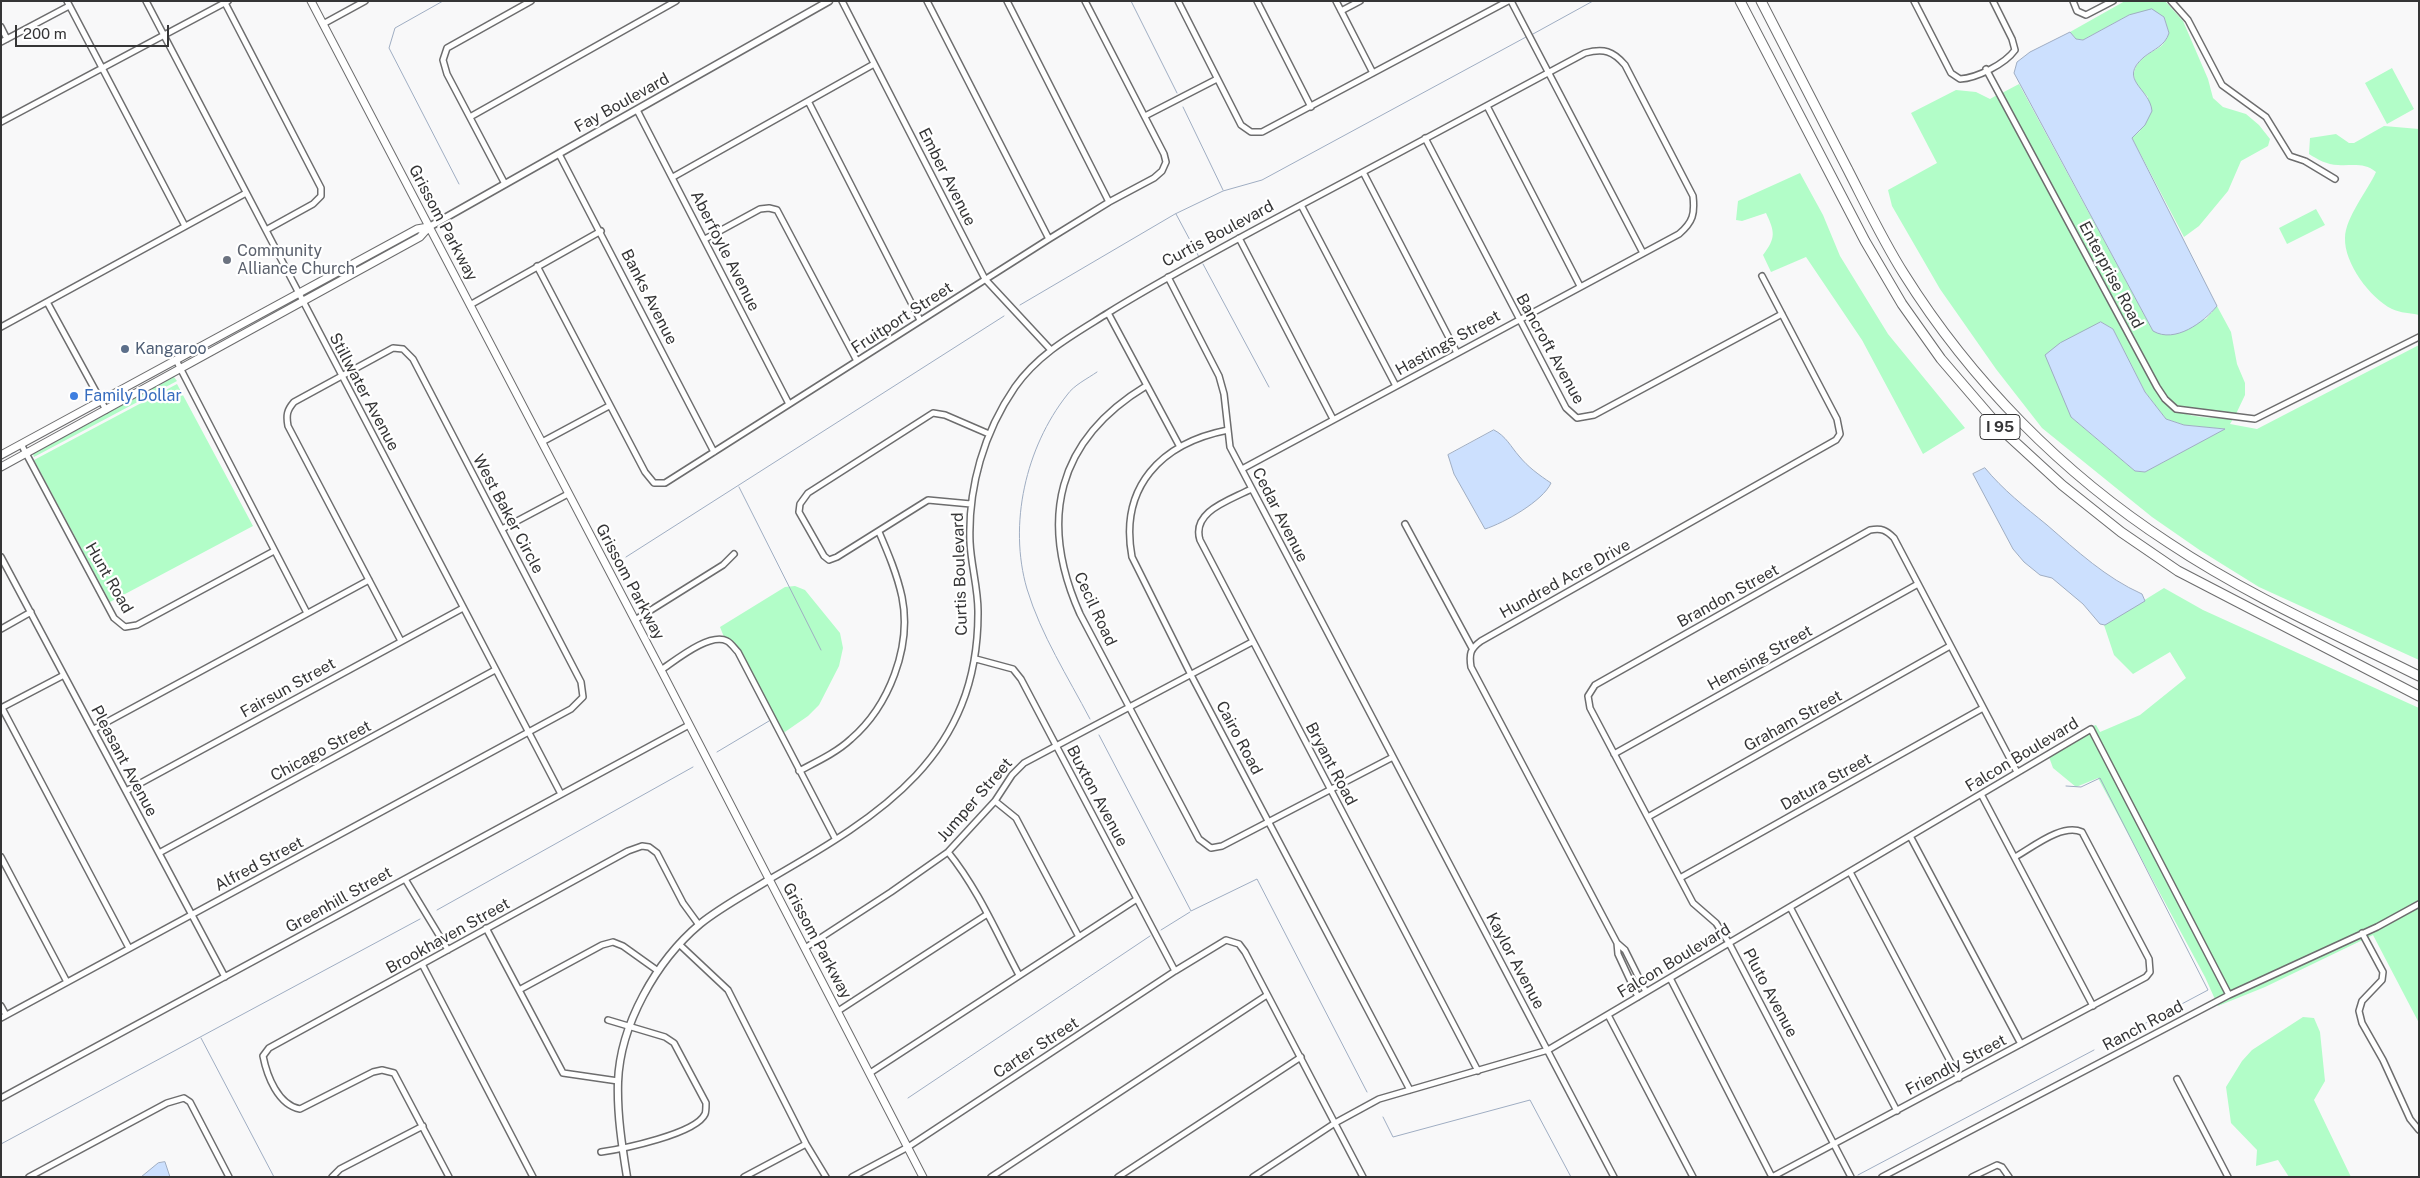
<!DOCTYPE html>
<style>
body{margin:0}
#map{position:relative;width:2420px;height:1178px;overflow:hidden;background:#f8f8f9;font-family:"Public Sans",sans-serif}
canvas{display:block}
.frame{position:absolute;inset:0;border:2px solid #353536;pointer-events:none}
.scale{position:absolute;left:15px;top:25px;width:154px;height:22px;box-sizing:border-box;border:2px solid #353536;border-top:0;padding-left:6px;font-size:15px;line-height:18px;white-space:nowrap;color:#353536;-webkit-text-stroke:4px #fff;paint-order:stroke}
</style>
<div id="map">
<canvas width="2420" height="1178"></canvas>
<div class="frame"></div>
<div class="scale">200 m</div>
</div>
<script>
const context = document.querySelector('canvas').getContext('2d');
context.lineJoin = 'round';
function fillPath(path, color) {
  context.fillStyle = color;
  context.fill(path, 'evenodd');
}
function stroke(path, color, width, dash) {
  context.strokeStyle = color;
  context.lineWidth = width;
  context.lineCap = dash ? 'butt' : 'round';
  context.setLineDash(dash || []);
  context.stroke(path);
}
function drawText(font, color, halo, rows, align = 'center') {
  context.font = font + ' "Public Sans",sans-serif';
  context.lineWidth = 4.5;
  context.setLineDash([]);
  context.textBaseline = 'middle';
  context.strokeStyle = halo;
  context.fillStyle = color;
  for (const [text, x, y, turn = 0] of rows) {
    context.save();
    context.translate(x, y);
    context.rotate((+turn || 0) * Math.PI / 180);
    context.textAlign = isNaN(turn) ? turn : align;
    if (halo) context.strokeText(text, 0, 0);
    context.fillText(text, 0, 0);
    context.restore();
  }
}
fillPath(new Path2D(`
 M2125 1H2165L2183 21 2208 79 2213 98 2223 107 2246 114 2259 125 2270 139 2268 146 2241 161 2228 191 2199 226 2184 237 2132 138 2140 131 2148 97C2130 80 2128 68 2150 53 2154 50 2160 48 2163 44 2166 41 2167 37 2169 33L2164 17 2129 15 2083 40 2076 39 2070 32Z
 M2392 68 2414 109 2387 124 2365 83Z
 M2019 84 2153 331 2206 319 2217 306 2231 332 2237 364 2245 383V395L2236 414 2177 406 2167 397 2159 386 2002 93Z
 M1956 90 1976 92 1990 99 1997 95 2155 388C2176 421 2198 416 2233 419L2230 424 2257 429 2419 345V660L2259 587 2201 551 2152 517 2042 428 1996 369 1940 289 1892 206 1888 190 1937 163 1911 113ZM2101 322 2113 329 2145 392 2166 419 2184 425 2224 429 2145 472 2135 471 2071 417 2086 331Z
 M2384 126 2419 129V315C2411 313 2400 313 2392 309 2370 298 2344 263 2345 238 2345 218 2368 190 2376 172 2364 162 2352 166 2338 165 2327 165 2317 159 2309 154L2310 138 2336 134 2349 143H2354Z
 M1800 173 1823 215 1840 256 1888 334 1965 428 1923 454 1862 340 1806 257 1771 272 1763 255C1776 238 1775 232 1766 213L1742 221 1736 220 1738 201Z
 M2316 209 2325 225 2287 244 2279 228Z
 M174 377 177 381 34 457 33 454Z
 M177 384 253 526 110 602 34 460Z
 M795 586 805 590 840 633 843 648 839 666 819 705 808 716 782 734C773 715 742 642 724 637L720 627 785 587Z
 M2164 588 2203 610 2419 708V1023L2373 935 2265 987 2218 1006 2205 977 2098 778 2076 787 2053 768 2049 757 2090 733 2228 998 2232 996 2093 726 2096 725 2100 732 2140 715 2186 678 2170 652 2133 674 2114 655 2104 625Z
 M2303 1017 2314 1018 2320 1032 2325 1081 2314 1100 2351 1177H2289L2278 1160 2256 1166 2257 1150 2231 1123 2226 1087 2242 1061 2252 1050Z`), '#b2fdc8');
const water = new Path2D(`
 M2152 9 2164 17 2169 33C2165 46 2154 49 2144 57 2117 80 2150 88 2152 111L2145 125 2132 138 2217 306C2204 322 2175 344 2153 331L2014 73 2017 62 2030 52 2070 32 2076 39 2083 40 2129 15Z
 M2101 322 2113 329 2145 392 2166 419 2184 425 2225 429 2145 472 2135 471 2071 417 2045 355 2060 343Z
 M1494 430C1506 436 1511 447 1519 456 1528 467 1539 475 1551 483 1543 501 1504 523 1485 529L1454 474 1448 455Z
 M1985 468C2003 490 2025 507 2047 525 2077 551 2106 578 2142 594L2145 601 2105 625 2100 624 2083 604 2052 578 2040 575 2024 562 2013 549 1973 474Z
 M165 1162 170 1177H141L158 1163Z`);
fillPath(water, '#cce0fe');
stroke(water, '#9fadc2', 1);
stroke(new Path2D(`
 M443 1 395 28 389 48 459 184
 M1131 1 1177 93
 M1533 34 1593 1
 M1183 107 1223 190
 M1176 214 1199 257
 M1203 264 1269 387
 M1020 305 1175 214 1223 191 1262 180 1526 37
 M739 487 821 650
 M626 557 1004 316
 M1090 719C1068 677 1041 635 1027 589 1008 524 1026 447 1067 395 1074 385 1087 379 1097 372
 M1099 735 1191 911 1257 879 1367 1092
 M717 752 769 721
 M2066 786 2081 787 2100 778 2208 990 2114 1040
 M437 910 693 767
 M1161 930 1190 912
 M201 1038 274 1177
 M908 1098 1150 936
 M1383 1117 1393 1137 1530 1100 1571 1177
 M1 1144 420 919
 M1858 1175 2094 1050`), '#9fadc2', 1);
const minor = new Path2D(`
 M67 1 185 226
 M146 1 561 794
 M224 1 321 188V196L313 204 266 230
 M842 1 985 279 1050 349
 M927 1 1049 239
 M1007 1 1109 202
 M1178 1 1241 125 1251 132H1262L1508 1
 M1257 1 1311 107
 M1336 1 1373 73
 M1511 1 1643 253
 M1914 1 1951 73 1960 79C1977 78 2005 64 2015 50L2012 39 1993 1
 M2073 1 2077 11 2086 15 2113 1
 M2171 1 2188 20 2222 85 2266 117 2290 156 2305 161 2335 179
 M1341 11 1360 1
 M323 24 365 1
 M1 27 7 39
 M1 42 69 6
 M1986 69 2157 387 2165 399 2176 409 2255 419 2419 337
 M808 101 920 320
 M1487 106 1580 286
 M637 110 789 404
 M1145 116 1217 79
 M470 117 676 1
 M1 122 228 1
 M1425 138 1566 408 1577 418 1594 415 1782 314
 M559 154 714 452
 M1363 172 1457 353
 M673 177 874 64
 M505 184 447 74 443 60 447 48 531 1
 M1301 205 1396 386
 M1239 238 1333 419
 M705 239 760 209 769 208 777 210 857 361
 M537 266 645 472 654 483H665L1049 239 1109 202 1154 178 1162 171 1166 162 1164 154 1085 1
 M1168 277 1219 376 1224 394 1230 447 1614 1177
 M47 302 106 410
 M470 305 601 231
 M1108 313 1180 447
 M1 327 246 193
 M176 360 307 613
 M1146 386C1057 440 1038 520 1080 614L1199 839 1211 848 1222 846 1393 757
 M1228 430C1161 443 1119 487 1132 557L1191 675 1410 1090
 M542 442 609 406
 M21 444 114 618 125 627 137 625 274 551
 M1251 489C1231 500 1191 511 1200 540L1478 1071
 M971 504 928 500 837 557 829 560 824 556 799 512 800 504 808 493 933 413 945 415 989 434
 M1405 524 1472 648
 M502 529 568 494
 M1 557 225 977
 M635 620 723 565 734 554
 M1 629 31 612
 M976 659 1013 669 1021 679 1175 971
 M661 670C676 660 710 632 727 641 731 643 735 649 738 652L835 838
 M1 708 64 675
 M2 708 129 948
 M94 729 369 580
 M1614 754 1918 584
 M799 771C816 762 836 753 851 739 889 706 912 647 902 597 897 574 888 553 879 532
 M126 791 463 608
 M1981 794 2093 1006
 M995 801 1016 818 1079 937
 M1648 817 1950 646
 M1910 836 2021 1044
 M948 852C978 889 997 934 1019 975
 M159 853 495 670
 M1 857 67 982
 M1850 872 1959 1078
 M1680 878 1983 708
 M405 879 448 950
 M770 879C881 815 979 756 978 611 978 588 971 565 970 542 968 487 984 432 1015 387 1039 353 1073 335 1108 313 1171 274 1236 240 1301 205 1396 155 1491 103 1585 53 1604 48 1613 51 1625 65L1693 196C1695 214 1693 222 1679 234L1242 469
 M1790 907 1897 1111
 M486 928 563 1073 618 1081
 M2362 933 2383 972 2382 980 2362 1001 2359 1011 2362 1023 2383 1060 2410 1119 2419 1130
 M1617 943 1618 954 1638 997
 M679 944 728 990 806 1144 826 1177
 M805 948 891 892 948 852 995 801 1012 775 1024 763 1252 642
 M422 964 533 1177
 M1670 978 1772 1177
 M519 990 602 945 613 942 623 946 658 971
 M1646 992 1625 950 1617 943 1471 667C1469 654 1470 649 1481 641L1836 440 1840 434 1837 419 1762 276
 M1 1006 6 1015
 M838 1011 986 915
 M1608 1015 1693 1177
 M1 1018 571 709 583 697 581 682 413 359 403 349 393 348 294 402C287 410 286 415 288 426L401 641
 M870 1073 1137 899
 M2177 1079 2228 1177
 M1 1098 689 725
 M601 1152C622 1149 696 1134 705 1114 706 1112 706 1106 706 1103L674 1043 665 1037 608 1020
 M29 1177 167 1103 184 1098 190 1102 229 1177
 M332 1177 340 1169 423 1126
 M449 1177 394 1073 382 1070 373 1072 300 1109C278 1105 267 1076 263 1056L269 1048 628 851 642 846 649 847 657 853 683 903 699 925
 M744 1177 806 1144
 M852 1177 908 1147 1175 971 1226 940 1239 944 1245 952 1363 1177
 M991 1177 1267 995
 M1118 1177 1301 1057
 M1253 1177 1335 1123 1379 1099 1548 1050 2091 729 2229 995
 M1772 1177 2146 977 2150 972 2149 959 2082 832C2062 823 2033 847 2015 857
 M1851 1177 1729 943 1716 923 1693 903 1590 708 1588 696 1595 685 1870 530C1882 528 1886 530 1894 538L2017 772
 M1882 1177 2229 995 2377 927 2419 904
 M1972 1177 1997 1165 2002 1167 2009 1177`);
const tertiary = new Path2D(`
 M429 227 829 1
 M627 1177C622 1146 617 1114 618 1082 620 1025 656 961 700 924 721 907 746 894 770 879`);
const secondary = new Path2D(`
 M311 1 661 670 923 1177
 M1 455 417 229 428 227
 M1 467 420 237 429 227`);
const motorway = new Path2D(`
 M1740 1 1865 241 1902 304 1941 359 2002 430 2062 485 2121 532 2178 571 2419 696
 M1761 1C1790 58 1819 114 1848 170 1866 205 1883 241 1904 274 1971 381 2063 474 2169 543 2247 595 2335 634 2419 676`);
stroke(minor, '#6d6d6e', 8);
stroke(tertiary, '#6d6d6e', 9);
stroke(secondary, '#6d6d6e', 9);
stroke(motorway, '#6d6d6e', 11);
stroke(minor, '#fff', 5);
stroke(tertiary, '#fff', 6);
stroke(secondary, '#fff', 7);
stroke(motorway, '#fff', 9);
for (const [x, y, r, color] of [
 [227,260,5,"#6b7280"],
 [125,349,5,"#5c6f8a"],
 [74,396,5,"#3f7fe0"]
]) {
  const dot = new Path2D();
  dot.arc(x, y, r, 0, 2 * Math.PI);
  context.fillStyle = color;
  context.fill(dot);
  stroke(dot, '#fff', 2);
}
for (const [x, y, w] of [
 [2000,427,40]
]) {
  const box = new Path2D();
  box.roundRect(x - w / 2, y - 12.5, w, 25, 4);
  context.fillStyle = '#fff';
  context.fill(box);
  stroke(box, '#353536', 1);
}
drawText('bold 15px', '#353536', null, [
 ["I 95",2000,427]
]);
drawText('16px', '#353536', '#fff', [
 ["Fay Boulevard",622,103,-29],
 ["Ember Avenue",947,177,63],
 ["Grissom Parkway",443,223,62],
 ["Curtis Boulevard",1218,234,-28],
 ["Aberfoyle Avenue",725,251,63],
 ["Enterprise Road",2111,275,62],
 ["Banks Avenue",649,297,63],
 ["Fruitport Street",902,318,-33],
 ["Hastings Street",1448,343,-29],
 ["Bancroft Avenue",1550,349,61],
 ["Stillwater Avenue",364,392,62],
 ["West Baker Circle",508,514,62],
 ["Cedar Avenue",1280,515,63],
 ["Curtis Boulevard",960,574,-92],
 ["Hunt Road",109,578,60],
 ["Hundred Acre Drive",1565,579,-29],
 ["Grissom Parkway",630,582,62],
 ["Brandon Street",1728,596,-29],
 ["Cecil Road",1095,609,65],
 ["Hemsing Street",1760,658,-29],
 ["Fairsun Street",288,688,-29],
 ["Graham Street",1793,721,-29],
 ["Cairo Road",1239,738,62],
 ["Chicago Street",321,751,-28],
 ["Falcon Boulevard",2022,755,-31],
 ["Pleasant Avenue",124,761,62],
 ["Bryant Road",1331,764,62],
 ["Datura Street",1826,782,-29],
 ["Buxton Avenue",1097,796,62],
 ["Jumper Street",975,800,-49],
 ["Alfred Street",259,864,-28],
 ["Greenhill Street",339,900,-29],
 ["Brookhaven Street",448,936,-29],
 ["Grissom Parkway",817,941,62],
 ["Kaylor Avenue",1515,961,62],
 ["Falcon Boulevard",1674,961,-31],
 ["Pluto Avenue",1770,993,62],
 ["Ranch Road",2143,1026,-28],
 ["Carter Street",1036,1048,-33],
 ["Friendly Street",1956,1065,-28]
]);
drawText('16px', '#5b616d', '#fff', [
 ["Community",237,251],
 ["Alliance Church",237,269]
], 'left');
drawText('16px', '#4e5e75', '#fff', [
 ["Kangaroo",135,349]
], 'left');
drawText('16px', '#366cbe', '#fff', [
 ["Family Dollar",84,396]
], 'left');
</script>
